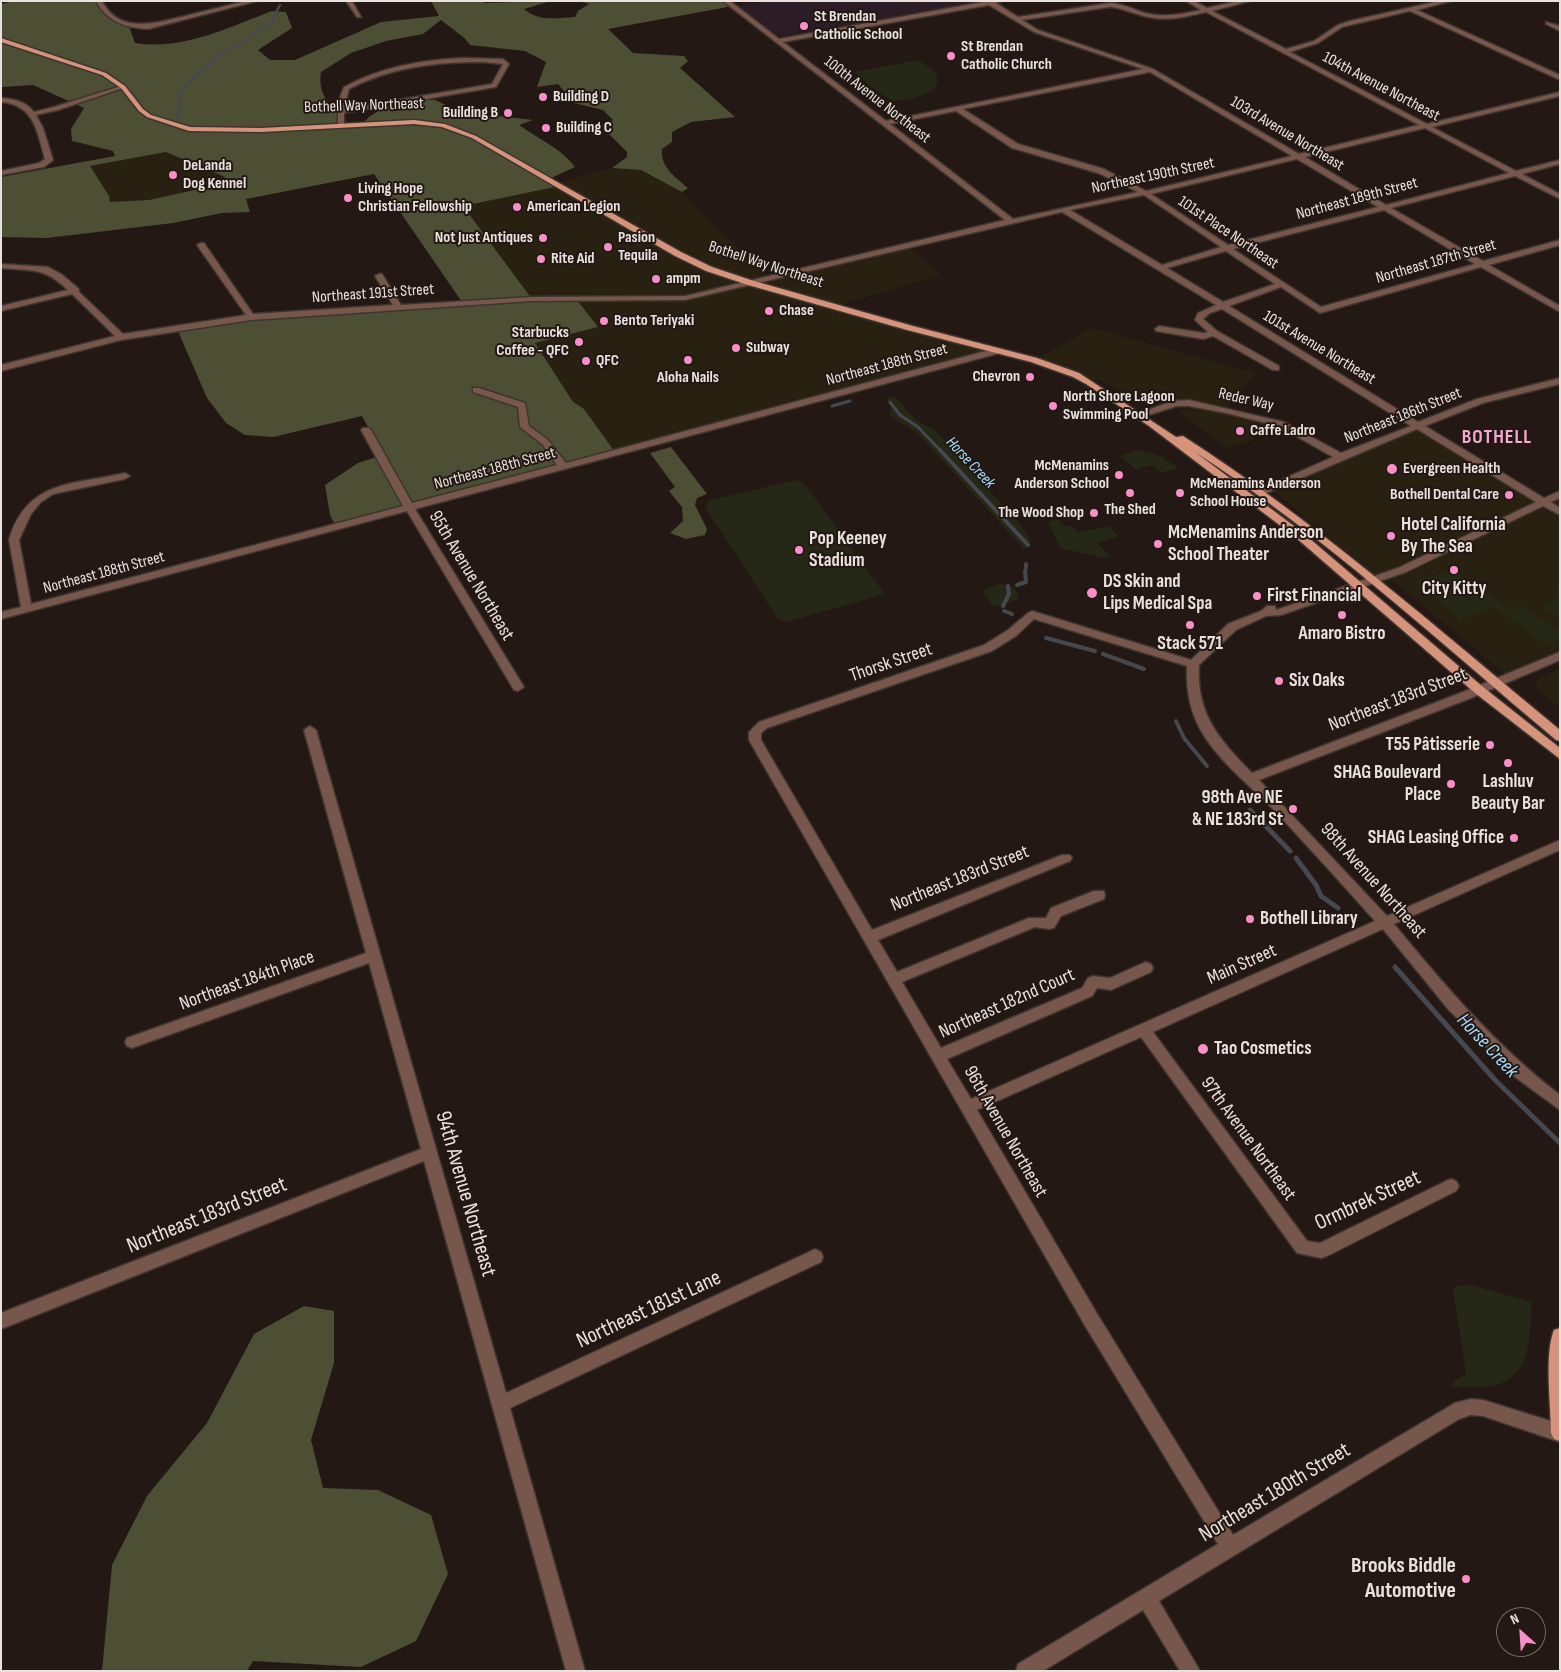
<!DOCTYPE html>
<meta charset="utf-8">
<style>
body{margin:0}
#map{position:relative;width:1561px;height:1672px;overflow:hidden;background:#231813;font-family:"Sofia Sans Condensed",sans-serif}
canvas{display:block}
.frame{position:absolute;inset:0;border:2px solid #e9e1dd;pointer-events:none}
.north{position:absolute;left:1496px;top:1607px;width:50px;height:50px;box-sizing:border-box;background:#231813;border:1px solid #726864;border-radius:50%;rotate:334deg;font-size:14px;font-weight:700;line-height:20px;text-align:center;color:#e9e1dd}
.north::after{content:'';display:block;margin:auto;width:18px;height:22px;background:#f98fc8;clip-path:polygon(50% 0,100% 100%,50% 72%,0 100%)}
</style>
<div id="map">
<canvas width="1561" height="1672"></canvas>
<div class="frame"></div>
<div class="north">N</div>
</div>
<script>
const context = document.querySelector('canvas').getContext('2d');
context.lineJoin = 'round';
function fillPath(path, color) {
  context.fillStyle = color;
  context.fill(path, 'evenodd');
}
function stroke(path, color, width, dash) {
  context.strokeStyle = color;
  context.lineWidth = width;
  context.lineCap = dash ? 'butt' : 'round';
  context.setLineDash(dash || []);
  context.stroke(path);
}
function drawText(font, color, halo, rows, align = 'center') {
  context.font = font + ' "Sofia Sans Condensed",sans-serif';
  context.lineWidth = 4;
  context.setLineDash([]);
  context.textBaseline = 'middle';
  context.strokeStyle = halo;
  context.fillStyle = color;
  for (const [text, x, y, turn = 0] of rows) {
    context.save();
    context.translate(x, y);
    context.rotate((+turn || 0) * Math.PI / 180);
    context.textAlign = isNaN(turn) ? turn : align;
    if (halo) context.strokeText(text, 0, 0);
    context.fillText(text, 0, 0);
    context.restore();
  }
}
fillPath(new Path2D(`
 M166 152 226 177 217 185 149 200 110 202 103 199 91 166Z
 M612 168 641 170 682 192 769 280 907 246 941 275 836 306 997 351 615 452 584 409 573 402 535 342 598 327 532 299 463 206 560 186 556 183Z
 M1092 328 1256 373 1227 407 1175 399 1149 405 1131 399 1099 379 1089 382 1034 360Z
 M1192 408 1232 415 1265 424 1254 440 1227 448 1180 413 1182 410Z
 M1417 425 1543 502 1560 494V656L1510 678 1387 576 1375 577 1272 489Z
 M1560 668V709L1537 688 1535 681Z`), '#282111');
fillPath(new Path2D(`
 M762 1H1000L895 21 890 17 785 36 775 34 737 6Z`), '#2c1c26');
fillPath(new Path2D(`
 M918 60 935 71 938 81 934 90C889 110 890 101 854 72Z
 M894 396 915 419 937 432 1017 521 1029 536 1031 546 1024 549 918 434 891 416 890 406 886 398Z
 M1137 450 1158 455 1179 468 1161 473 1152 465 1136 470 1120 456Z
 M794 480 801 482 808 488 885 594 786 622 778 619 705 507 708 501Z
 M1058 519 1067 527 1072 526 1079 532 1108 526 1119 536 1097 543 1110 556 1104 558 1060 548 1048 522Z
 M1453 570 1509 609 1521 606 1560 631V640L1553 643 1549 641 1544 643 1495 607 1460 619 1417 583 1418 580Z
 M1557 581H1560V618L1542 607C1555 601 1559 596 1557 581Z
 M999 584 1007 585 1015 589 1018 595V599L1000 606 993 605 983 594 984 590Z
 M1471 1285 1532 1302C1529 1339 1533 1382 1485 1387 1473 1388 1461 1386 1450 1387L1454 1381 1466 1374 1453 1290 1457 1286Z`), '#252816');
fillPath(new Path2D(`
 M14 1H99L103 11 129 26 135 43C182 51 229 27 272 11L286 12 292 28 258 50 270 60H295L381 22 439 16 431 1H482L485 3 551 1 524 9C539 22 557 18 575 17L578 11 589 4 579 1H726L733 6 608 29 633 53 684 56 688 61 680 68 735 117 691 122 672 132V142L662 149C660 167 675 177 688 188L682 192 641 170 612 168 627 157V152L604 129 613 120 603 110 574 103 558 84 537 87 546 62 525 51 470 45C468 39 447 25 441 20L423 34 386 41 351 53 321 72C319 85 322 94 329 104L340 106 342 124 363 123 369 117 388 105 424 99 435 100 462 112 533 120 519 125C538 139 560 147 575 167L549 179 560 186 463 206 532 299H576L598 327 535 343 573 402 584 409 615 452 336 527 330 515 325 485 358 463 383 455 362 416 273 437 245 435 226 423 207 398 177 329 251 317 462 302 374 174 246 199 250 212 222 213 173 223 47 238 1 237V177L115 156 113 151 72 141 71 129 84 108 33 85 1 87V4ZM166 152 225 177 217 185 149 200 110 202 109 196 90 166Z
 M671 447 707 494 697 498 695 505 707 529 705 535 686 539 670 533 683 521 682 507 669 491 675 487 650 453Z
 M304 1306 334 1311V1363L311 1440 323 1488 378 1490 431 1515 448 1574 416 1641 361 1667 253 1661 247 1671H102L112 1565 147 1496 207 1423 254 1334Z`), '#4c4f34');
stroke(new Path2D(`
 M177 119 181 106 179 97 183 88 217 57 270 24 280 5`), '#46484f', 2.5);
stroke(new Path2D(`
 M890 402 900 415 918 427 941 451
 M832 406 850 401`), '#46484f', 3);
stroke(new Path2D(`
 M940 450 1028 545
 M1026 564V568
 M1017 585 1026 582 1025 571
 M1003 606 1009 594 1008 586
 M1004 611 1012 614
 M1046 638 1095 651
 M1103 654 1144 669
 M1176 721 1184 738 1207 766`), '#46484f', 4);
stroke(new Path2D(`
 M1250 810 1290 851
 M1296 858 1316 885 1321 896 1338 908
 M1395 967 1495 1080 1560 1143`), '#46484f', 5);
const minor = new Path2D(`
 M96 1H102C120 36 159 22 189 15 208 10 227 6 246 1H257L148 29C126 28 107 22 96 1Z
 M346 1H352L361 17H357Z
 M723 1H730L779 39 988 1H1002L996 3 1018 17 1110 3C1123 4 1133 9 1145 13 1164 18 1182 14 1201 10L1186 1H1194L1207 8 1238 1H1250L1212 11 1286 49 1314 41 1338 25 1350 21 1439 1H1451L1417 10 1560 75V80L1410 11 1342 27 1318 43 1290 52 1427 124 1560 92V96L1432 127 1516 171 1560 160V164L1522 174 1560 194V199L1515 176 1391 208 1483 261 1560 240V245L1489 265 1560 306V312L1481 267 1320 313 1281 287 1229 306 1418 422 1477 399 1560 378V384L1483 403 1425 426 1544 498 1560 491V498L1551 502 1560 508V515L1543 506 1406 572 1281 615 1266 616 1236 630 1199 665C1196 715 1220 740 1252 773L1463 692 1560 652V660L1471 698 1259 780 1387 916 1560 840V850L1394 924C1445 986 1496 1046 1560 1095V1110L1515 1077 1448 1009 1383 929 1153 1032 1307 1241 1320 1243 1446 1181 1451 1179 1456 1181 1459 1186 1456 1191 1327 1256 1321 1258 1297 1253 1141 1037 977 1110 1096 1312 1233 1535 1455 1403 1471 1399 1483 1400 1560 1424V1442L1483 1416 1471 1415 1459 1419 1159 1601 1200 1671H1180L1143 1610 1043 1671H1016L1018 1664 1218 1544 1084 1324 749 740V732L759 722 984 645 1008 630 1028 613 1032 611 1191 660 1228 624 1261 611 1267 606H1275L1276 610 1398 568 1536 502 1417 429 1264 494H1258V490L1333 457 1278 426 1226 413 1189 406H1177L1139 418 1134 415 1173 401 1189 400 1284 422 1341 453 1411 426 1222 309 1210 313 1203 319 1217 331 1279 366V370H1273L1213 336 1203 339 1156 331 1155 329 1159 326 1203 333 1208 332 1195 320 1198 313 1216 305 1062 212 685 300 532 301 251 320 121 340 1 371V365L115 336 72 294 1 311V306L68 290C44 267 33 271 1 268V264L48 267 61 274 79 289V292L123 334 246 315 197 245 201 243H204L253 314 393 305 375 276 379 274H382L401 305 532 297 685 296 1005 220ZM989 5 1034 32 1143 69 886 121 783 42ZM1110 7C1122 8 1132 13 1144 16 1165 22 1185 17 1206 12L1419 125 1299 154 1153 69 1038 30 1022 20ZM1150 72 1292 156 1146 191 1104 169 1018 144 963 109ZM956 111 1012 148 1098 173 1138 192 1013 219 890 124ZM1425 128 1509 173 1386 205 1305 157ZM1297 159 1378 207 1228 245 1151 194ZM1144 195 1221 247 1162 265 1070 210ZM1384 210 1475 264 1321 307 1233 249ZM1226 251 1275 284 1223 302 1167 268ZM1034 619 1187 666C1186 686 1189 707 1198 725 1214 757 1247 783 1272 808 1307 845 1341 883 1375 921L971 1099 947 1059 1092 996 1097 988 1111 990 1151 972 1153 968 1151 964 1146 962 1141 964 1110 978 1093 976 1088 978 1082 988 941 1048 902 982 1035 927 1049 929 1054 928 1061 916 1104 899 1105 895 1104 891H1094L1051 908 1046 918H1029L897 972 878 940 1070 861 1072 858 1070 855H1062L872 930 761 740V733L767 728 992 651 1016 636Z
 M1546 22 1560 26V31L1546 24Z
 M463 58 503 59 509 64 496 87 344 113V124L341 126 338 124V102L344 87C382 67 420 60 463 58ZM483 62 503 64 492 84 344 109 349 89C392 67 435 62 483 62Z
 M121 86 126 87 58 110 36 115 43 128 53 160 44 167 1 175V171L39 163 45 159C37 132 35 105 1 102V98C14 99 25 101 34 112L54 107Z
 M997 348 1001 351 1000 353 415 509 524 687 518 691 514 690 407 511 1 619V612L21 607 9 540C27 479 74 485 125 473L130 476 125 479 53 494 41 502 31 514 19 540 31 604 403 506 361 430 363 428H369L371 430 412 503 557 465 542 444 520 427 518 407 473 392V388H479L525 403 529 426 548 440 566 463Z
 M310 726 316 730 506 1393 809 1252 815 1249 821 1252 823 1257 821 1262 510 1408 585 1671H566L424 1161 1 1329V1313L421 1149 369 963 132 1048 127 1046 125 1042 127 1038 366 953 304 730Z`);
const major = new Path2D(`
 M1 38 106 73 125 86 143 109 151 115 190 127 261 128 414 120 445 124 476 136 681 252 712 267 754 281 913 326 1037 358 1079 373 1176 437 1183 436C1318 523 1437 628 1560 730V741L1556 740C1438 641 1325 536 1195 452L1302 532 1483 687 1560 748V759L1475 693 1294 536 1149 426 1086 384 1073 377 1031 362 907 330 748 285 706 271 675 256 472 138 442 127 414 124 261 132 189 131 147 117 139 111 121 88 102 75 1 42Z
 M1560 1328V1441L1554 1439 1551 1433C1551 1406 1544 1354 1554 1330Z`);
stroke(minor, '#3f342f', 3);
stroke(major, '#3f342f', 3);
fillPath(minor, '#77574b');
fillPath(major, '#d6937b');
for (const [x, y, r, color] of [
 [804,26,5,"#f98fc8"],
 [951,56,5,"#f98fc8"],
 [543,97,5,"#f98fc8"],
 [508,113,5,"#f98fc8"],
 [546,128,5,"#f98fc8"],
 [173,175,5,"#f98fc8"],
 [348,198,5,"#f98fc8"],
 [517,207,5,"#f98fc8"],
 [543,238,5,"#f98fc8"],
 [608,247,5,"#f98fc8"],
 [541,259,5,"#f98fc8"],
 [656,279,5,"#f98fc8"],
 [769,311,5,"#f98fc8"],
 [604,321,5,"#f98fc8"],
 [579,342,5,"#f98fc8"],
 [736,348,5,"#f98fc8"],
 [688,360,5,"#f98fc8"],
 [586,361,5,"#f98fc8"],
 [1030,377,5,"#f98fc8"],
 [1053,406,5,"#f98fc8"],
 [1240,431,5,"#f98fc8"],
 [1392,469,6,"#f98fc8"],
 [1119,475,5,"#f98fc8"],
 [1130,493,5,"#f98fc8"],
 [1180,493,5,"#f98fc8"],
 [1509,495,5,"#f98fc8"],
 [1094,513,5,"#f98fc8"],
 [1391,536,5,"#f98fc8"],
 [1158,544,5,"#f98fc8"],
 [799,550,5,"#f98fc8"],
 [1454,570,5,"#f98fc8"],
 [1092,593,6,"#f98fc8"],
 [1257,596,5,"#f98fc8"],
 [1342,615,5,"#f98fc8"],
 [1190,625,5,"#f98fc8"],
 [1279,681,5,"#f98fc8"],
 [1490,745,5,"#f98fc8"],
 [1508,763,5,"#f98fc8"],
 [1451,784,5,"#f98fc8"],
 [1293,809,5,"#f98fc8"],
 [1514,838,5,"#f98fc8"],
 [1250,919,5,"#f98fc8"],
 [1203,1049,6,"#f98fc8"],
 [1466,1579,5,"#f98fc8"]
]) {
  const dot = new Path2D();
  dot.arc(x, y, r, 0, 2 * Math.PI);
  context.fillStyle = color;
  context.fill(dot);
  stroke(dot, '#231813', 2);
}
drawText('bold 16px', '#e9e1dd', '#231813', [
 ["St Brendan",814,17],
 ["Catholic School",814,35],
 ["St Brendan",961,47],
 ["Catholic Church",961,65],
 ["Building D",553,97],
 ["Building B",498,113,"right"],
 ["Building C",556,128],
 ["DeLanda",183,166],
 ["Dog Kennel",183,184],
 ["Living Hope",358,189],
 ["Christian Fellowship",358,207],
 ["American Legion",527,207],
 ["Not Just Antiques",533,238,"right"],
 ["Pasion",618,238],
 ["Tequila",618,256],
 ["Rite Aid",551,259],
 ["ampm",666,279],
 ["Chase",779,311],
 ["Bento Teriyaki",614,321],
 ["Starbucks",569,333,"right"],
 ["Coffee - QFC",569,351,"right"],
 ["Subway",746,348],
 ["QFC",596,361],
 ["Chevron",1020,377,"right"],
 ["Aloha Nails",688,378,"center"],
 ["North Shore Lagoon",1063,397],
 ["Swimming Pool",1063,415],
 ["Caffe Ladro",1250,431],
 ["McMenamins",1109,466,"right"],
 ["Anderson School",1109,484,"right"],
 ["Evergreen Health",1403,469],
 ["McMenamins Anderson",1190,484],
 ["School House",1190,502],
 ["Bothell Dental Care",1499,495,"right"],
 ["The Shed",1130,510,"center"],
 ["The Wood Shop",1084,513,"right"]
], 'left');
drawText('16px', '#e9e1dd', '#231813', [
 ["104th Avenue Northeast",1381,87,28],
 ["100th Avenue Northeast",877,100,38],
 ["Bothell Way Northeast",364,106,-2],
 ["103rd Avenue Northeast",1287,134,31],
 ["Northeast 190th Street",1153,176,-12],
 ["Northeast 189th Street",1357,199,-15],
 ["101st Place Northeast",1228,233,34],
 ["Northeast 187th Street",1436,262,-16],
 ["Bothell Way Northeast",766,265,18],
 ["Northeast 191st Street",373,294,-4],
 ["101st Avenue Northeast",1319,348,31],
 ["Northeast 188th Street",887,365,-15],
 ["Reder Way",1246,400,13],
 ["Northeast 186th Street",1403,416,-22],
 ["Northeast 188th Street",495,469,-15],
 ["Northeast 188th Street",104,573,-15]
]);
drawText('italic 16px', '#a5ddfe', '#231813', [
 ["Horse Creek",970,463,47]
]);
drawText('bold 19px', '#e9e1dd', '#231813', [
 ["Hotel California",1401,525],
 ["By The Sea",1401,547],
 ["McMenamins Anderson",1168,533],
 ["School Theater",1168,555],
 ["Pop Keeney",809,539],
 ["Stadium",809,561],
 ["DS Skin and",1103,582],
 ["Lips Medical Spa",1103,604],
 ["City Kitty",1454,589,"center"],
 ["First Financial",1267,596],
 ["Amaro Bistro",1342,634,"center"],
 ["Stack 571",1190,644,"center"],
 ["Six Oaks",1289,681],
 ["T55 Pâtisserie",1480,745,"right"],
 ["SHAG Boulevard",1441,773,"right"],
 ["Place",1441,795,"right"],
 ["Lashluv",1508,782,"center"],
 ["Beauty Bar",1508,804,"center"],
 ["98th Ave NE",1283,798,"right"],
 ["& NE 183rd St",1283,820,"right"],
 ["SHAG Leasing Office",1504,838,"right"],
 ["Bothell Library",1260,919],
 ["Tao Cosmetics",1214,1049]
], 'left');
drawText('19px', '#e9e1dd', '#231813', [
 ["95th Avenue Northeast",471,576,59],
 ["Thorsk Street",891,663,-19],
 ["Northeast 183rd Street",1398,700,-21],
 ["Northeast 183rd Street",960,879,-22],
 ["98th Avenue Northeast",1373,881,48],
 ["Main Street",1242,965,-24],
 ["Northeast 184th Place",247,981,-20],
 ["Northeast 182nd Court",1007,1004,-24],
 ["96th Avenue Northeast",1005,1132,60],
 ["97th Avenue Northeast",1248,1139,54]
]);
context.letterSpacing = '1px';
drawText('bold 20px', '#f4a9cf', '#231813', [
 ["BOTHELL",1497,438]
]);
context.letterSpacing = '0px';
drawText('italic 20px', '#a5ddfe', '#231813', [
 ["Horse Creek",1487,1046,47]
]);
drawText('22px', '#e9e1dd', '#231813', [
 ["94th Avenue Northeast",465,1194,74],
 ["Ormbrek Street",1368,1201,-25],
 ["Northeast 183rd Street",207,1216,-22],
 ["Northeast 181st Lane",649,1310,-25],
 ["Northeast 180th Street",1275,1493,-31]
]);
drawText('bold 22px', '#e9e1dd', '#231813', [
 ["Brooks Biddle",1456,1566],
 ["Automotive",1456,1591]
], 'right');
</script>
